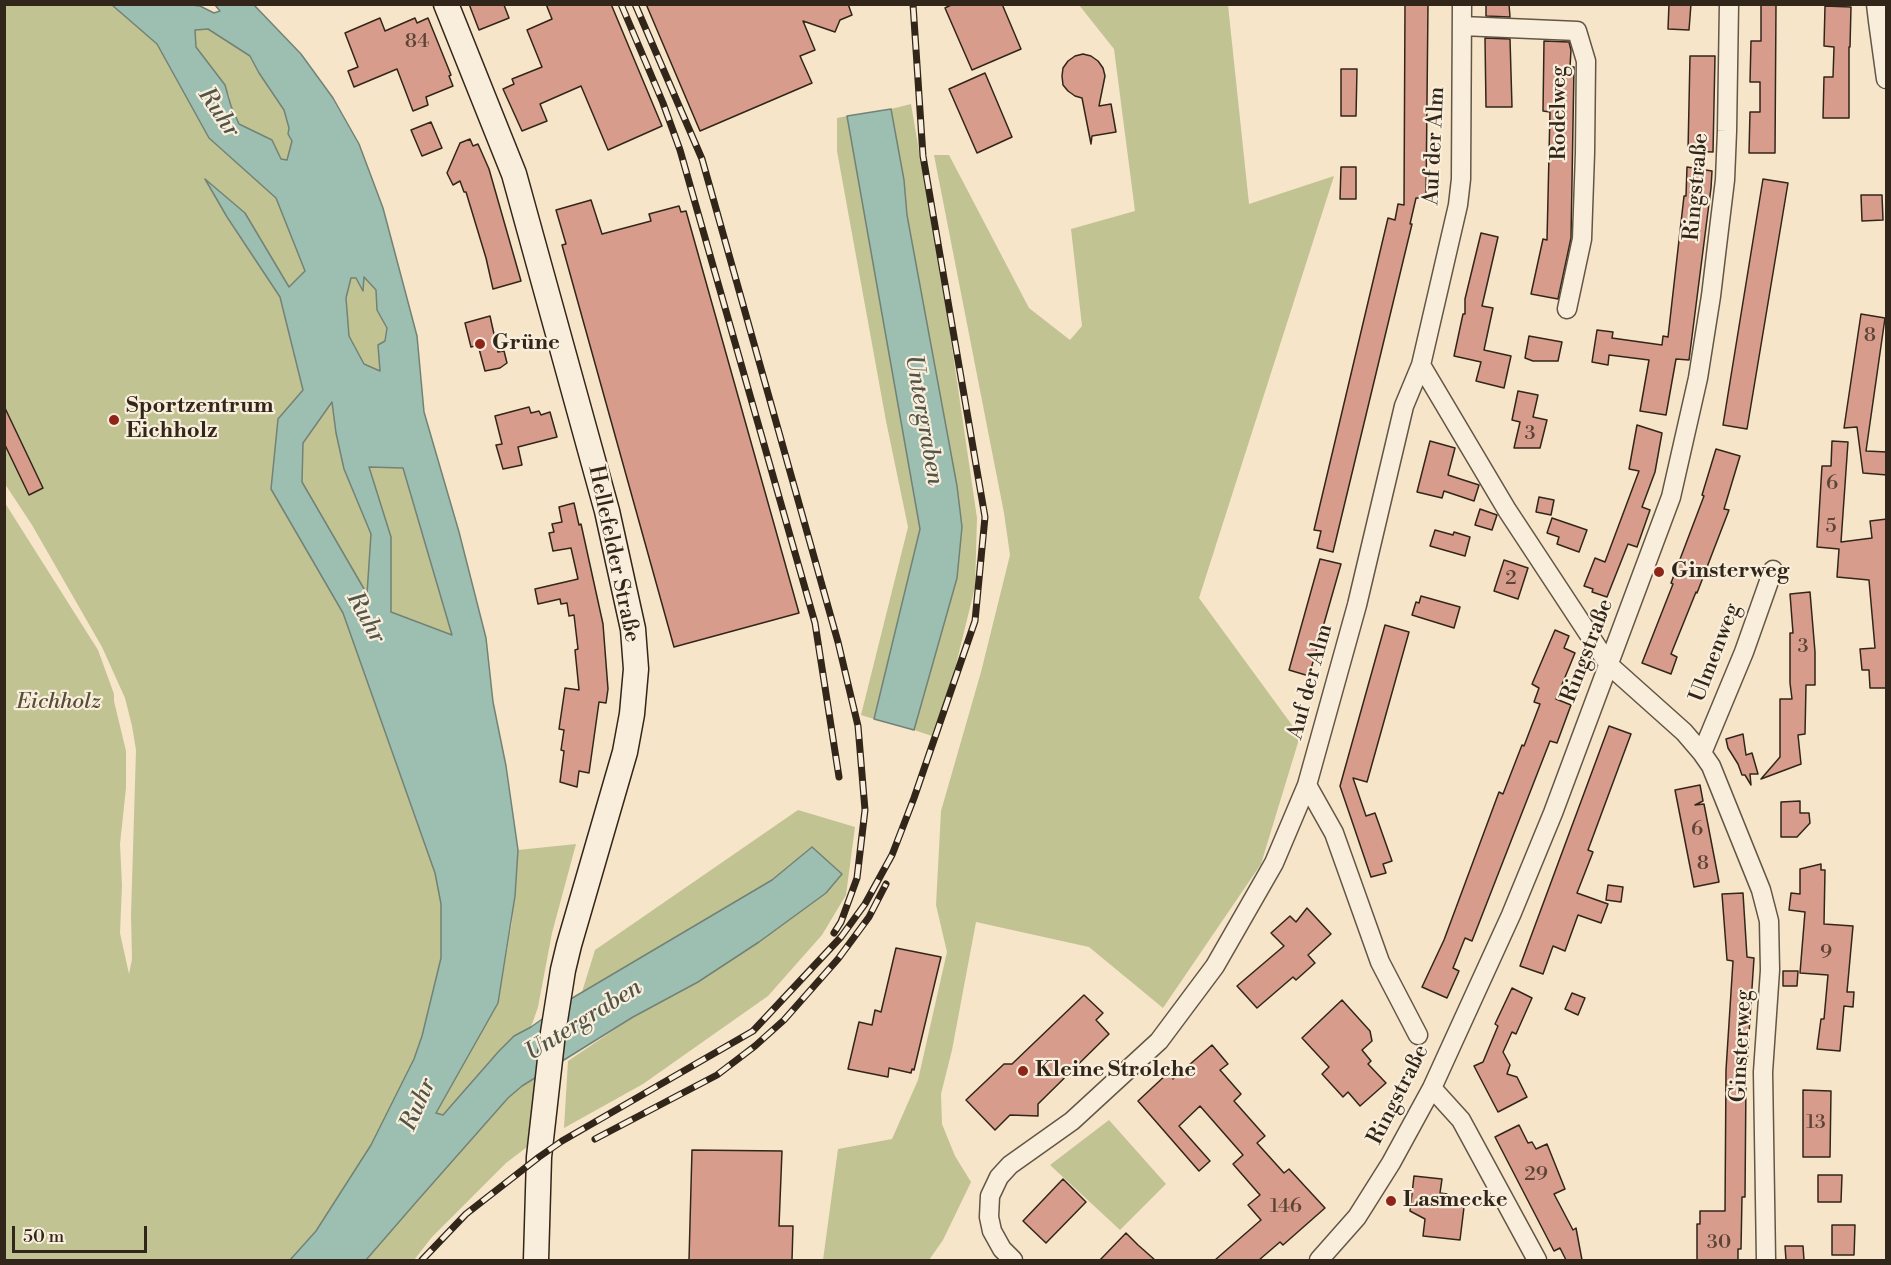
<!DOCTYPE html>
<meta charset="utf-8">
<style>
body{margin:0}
#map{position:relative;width:1891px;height:1265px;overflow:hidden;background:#f6e5c8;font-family:"Libre Bodoni",serif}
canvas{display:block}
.frame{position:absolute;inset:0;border:6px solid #32261a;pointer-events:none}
.scale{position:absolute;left:12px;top:1226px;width:135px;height:27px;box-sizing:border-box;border:3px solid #32261a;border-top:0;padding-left:8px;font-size:18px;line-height:21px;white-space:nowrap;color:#32261a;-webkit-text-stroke:4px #f9eedb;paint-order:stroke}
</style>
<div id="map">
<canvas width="1891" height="1265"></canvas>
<div class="frame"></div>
<div class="scale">50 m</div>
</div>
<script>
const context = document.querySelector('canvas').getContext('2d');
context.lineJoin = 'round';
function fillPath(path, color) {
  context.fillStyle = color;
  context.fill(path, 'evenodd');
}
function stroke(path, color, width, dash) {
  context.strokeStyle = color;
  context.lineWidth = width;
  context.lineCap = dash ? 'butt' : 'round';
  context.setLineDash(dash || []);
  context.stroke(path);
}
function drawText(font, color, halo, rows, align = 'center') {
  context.font = font + ' "Libre Bodoni",serif';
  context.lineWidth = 4.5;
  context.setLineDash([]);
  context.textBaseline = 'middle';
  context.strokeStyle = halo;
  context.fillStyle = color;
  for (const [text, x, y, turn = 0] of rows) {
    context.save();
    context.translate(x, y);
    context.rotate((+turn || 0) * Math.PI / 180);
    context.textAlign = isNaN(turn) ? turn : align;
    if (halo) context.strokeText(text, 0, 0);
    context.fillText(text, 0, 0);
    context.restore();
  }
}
fillPath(new Path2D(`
 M4 5H112L157 44 209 138 276 198 306 271 289 287 245 213 207 180 227 218 280 297 303 391 278 419 271 489 343 613 435 873 441 904 442 958 422 1036 414 1059 371 1145 316 1231 290 1260H5V503L98 650 114 694V701L126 751V788L120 844 122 885 120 933 129 974 132 959 131 915 136 750 132 726 125 698 102 647 32 525 5 484Z
 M1079 5H1228L1249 204 1334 176 1199 598 1300 736 1261 864 1163 1008 1089 947 976 922 952 1050 941 1094 942 1124 955 1156 971 1182 943 1240 929 1260H823L838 1149 892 1139 918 1080 947 952 936 905 941 811 981 672 1010 555 1004 513 934 155H949L1029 308 1070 340 1082 326 1071 229 1135 211 1114 49Z
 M208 29 250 56 259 73 284 110 289 128 288 134 292 141 287 161 281 159 272 140 239 124 231 106 229 95 196 47 194 30Z
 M911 104 949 327 977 518 975 587 938 738 914 730 957 578 962 527 957 486 907 215 904 180 891 109Z
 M847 116 920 529 874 719 861 715 908 527 886 421 837 151V118Z
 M364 277 376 290 377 310 387 328 385 341 378 346 380 372 364 364 349 336 346 298 351 278H356L363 289Z
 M333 401 336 433 344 469 371 534 367 595 302 482 303 443Z
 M368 467 403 468 453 635 391 612V537Z
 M798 810 855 827 846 895 822 935 768 996 643 1084 564 1128 568 1061 633 1017 698 982 826 893 811 847 772 880 582 992 595 950Z
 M576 844 552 933 538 1007 531 1027 514 1036 499 1051 443 1115 436 1113 498 1003 512 922 518 850Z
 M536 1078 527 1147 506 1163 432 1237 414 1260H366L418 1200 508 1098 522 1086Z
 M1109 1120 1166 1184 1120 1230 1050 1165Z`), '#c1c393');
const water = new Path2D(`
 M182 4 200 6 214 13 220 11 215 5H254L301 54 333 98 359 144 383 208 417 336 424 412 459 532 486 638 493 702 506 766 518 850 515 896 498 1003 436 1113 443 1115 499 1051 514 1036 531 1027 569 1000 772 880 812 847 842 874 826 893 759 942 698 982 633 1017 522 1086 508 1098 418 1200 366 1260H290L316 1231 371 1145 414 1059 422 1036 441 958V904L435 873 343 613 271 489 278 419 303 390 280 297 227 217 205 179 245 213 289 287 305 271 276 198 209 138 157 44 112 5ZM208 29 250 56 259 73 284 110 289 128 288 134 292 141 287 160 281 159 272 140 239 124 231 106 225 85 196 47 195 30ZM364 277 376 290 377 310 387 328 385 341 378 345 380 371 364 364 349 336 346 298 351 278H356L363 291ZM332 402 336 433 344 469 371 534 367 594 302 482 303 443ZM369 467 403 468 452 635 391 612V537Z
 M891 109 904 180 907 215 957 486 962 527 957 578 914 730 874 719 920 529 847 116Z`);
fillPath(water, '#9dbfb2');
stroke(water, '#728275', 1.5);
const building = new Path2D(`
 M469 4 504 5 509 18 479 30Z
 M546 4H611L662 126 608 150 581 86 540 104 547 121 522 131 503 89 514 84 512 79 542 67 527 30 552 19Z
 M646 4H848L852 15 840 20 835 32 803 21 815 50 800 56 812 83 700 131Z
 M953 4H1002L1021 49 972 70 945 8Z
 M1405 4H1428L1426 198H1416L1410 224H1412L1333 552 1317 548 1321 531 1314 530 1388 218 1395 220 1398 204 1404 205Z
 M1486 4H1509L1510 17 1486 16Z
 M1669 4H1691L1689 30 1668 29Z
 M1761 4H1776L1775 153H1749L1750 112H1760V82H1750L1751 41H1761Z
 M1825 6 1851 7 1850 47H1849V118H1823L1824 77H1833L1834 47 1824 46Z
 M380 18 385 31 415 18 417 23 428 18 451 75 449 76 453 86 426 97 428 105 413 111 397 69 354 87 348 71 358 67 345 33Z
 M1485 38 1510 39 1512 107H1486Z
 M1544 41 1569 42 1571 50 1570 67H1574L1571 238 1558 299 1531 294 1543 239 1547 240 1550 112 1543 111Z
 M1083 54 1091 56 1098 61 1103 68 1105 76 1099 106 1111 104 1116 132 1092 136 1091 144 1082 98 1075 96 1068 91 1063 85 1062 76 1063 68 1068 61 1075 56Z
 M1690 56H1715L1713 152 1688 151Z
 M1341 69H1357L1356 116H1341Z
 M985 73 1012 137 977 153 949 89Z
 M431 122 442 148 422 156 411 130Z
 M470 139 473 146 478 144 489 169 521 281 493 289 486 258 466 192H464L460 181 453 185 447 173 460 143Z
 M1341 167H1356V199H1340Z
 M1687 167 1712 171 1711 188 1689 360 1676 359 1666 415 1640 411 1649 360 1609 355 1608 365 1592 362 1597 330 1613 332 1612 338 1662 345 1663 336 1668 337 1684 196H1686Z
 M1763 179 1788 183 1747 429 1723 425Z
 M1861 195H1882L1883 220 1862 221Z
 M591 200 602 234 651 221 649 214 679 206 681 212 686 211 799 613 674 647 562 245 566 244 556 210Z
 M1481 233 1498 237 1482 306 1493 308 1484 350 1511 356 1504 388 1476 381 1481 362 1454 356 1463 314H1465V299Z
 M1861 314 1885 318 1866 451 1887 452V475L1863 473 1857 427 1844 428Z
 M490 316 498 352 504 351 507 363 500 368 485 371 478 345 471 347 465 323Z
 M1529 336 1562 342 1558 361H1533L1525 358Z
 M1518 391 1538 395 1533 417 1547 420 1540 448H1514L1520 422 1512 420Z
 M4 406 43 488 29 495 4 443Z
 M529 407 531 413 539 411 541 415 550 412 557 437 518 447 522 465 503 469 496 445 502 444 495 416Z
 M1637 425 1662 433 1655 472 1642 507 1650 510 1637 547 1628 544 1607 597 1592 592 1593 589 1584 586 1595 558 1605 562 1639 471 1629 469Z
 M1430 441 1455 448 1448 475 1479 485 1474 501 1444 491 1442 498 1417 492Z
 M1832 441 1848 442 1841 542 1872 538 1870 521 1887 519V688H1870L1869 670H1862L1860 649 1875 648 1869 580 1837 577 1839 549 1817 547 1822 466H1831Z
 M1716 449 1740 456 1724 509 1729 510 1697 593 1696 592 1671 654 1677 657 1671 674 1642 663 1673 584 1671 583 1704 496 1702 495Z
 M1539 497 1554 500 1551 515 1536 512Z
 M574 503 579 525 581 524 603 624 608 689 606 703 599 702 589 773 579 771 577 787 560 782 564 751 561 750 564 730 559 729 565 688 579 690 575 650 578 649 574 615 569 616 567 603 561 604 560 599 538 604 535 589 578 579 571 548 553 551 549 533 554 532 552 524 562 522 559 507Z
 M1480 509 1497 515 1492 530 1475 525Z
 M1552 518 1587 530 1579 552 1557 544 1559 537 1547 533Z
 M1435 530 1453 535 1454 532 1470 537 1465 556 1430 546Z
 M1320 559 1341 564 1309 676 1289 670Z
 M1504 560 1528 568 1518 599 1494 591Z
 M1810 592 1815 652V685H1806L1805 734 1798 735 1801 764 1761 779 1780 757V699H1792L1790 683V633H1793L1790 594Z
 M1421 596 1460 607 1454 628 1412 615 1416 602 1419 603Z
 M1385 625 1409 632 1367 782 1353 778 1366 816 1375 813 1392 861 1383 864 1386 873 1371 877 1340 786Z
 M1555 630 1569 636 1564 648 1575 653 1556 699 1571 705 1557 743 1550 741 1472 941 1465 938 1453 968 1459 971 1447 998 1422 987 1444 940 1499 792 1503 794 1522 745 1524 746 1540 704 1534 702 1539 688 1532 684Z
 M1609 726 1631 734 1588 850 1593 852 1577 893 1608 904 1601 923 1578 915 1565 951 1553 946 1543 974 1520 966Z
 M1743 734 1746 755 1752 753 1758 774H1750L1751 785 1745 775H1742L1738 764 1728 748 1726 739Z
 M1700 785 1703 801 1695 805 1704 804 1719 882 1694 887 1675 790Z
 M1800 801V813H1809L1810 823 1797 837H1781V802Z
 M1821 864V870H1825L1824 924 1853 926 1847 992H1854L1853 1007 1844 1006 1840 1051 1817 1049 1821 1019H1824L1828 975 1800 973 1805 912 1789 910 1791 893 1800 894V869Z
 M1608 885 1623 887 1621 902 1606 900Z
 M1743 893 1747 957 1754 958 1746 1078 1745 1197H1742L1741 1249H1738V1260H1697V1224H1700V1211H1725L1726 1070 1733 961 1727 960 1722 894Z
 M1307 908 1331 934 1308 955 1315 963 1296 980 1293 977 1257 1008 1237 986 1284 946 1271 933 1290 916 1296 922Z
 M896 948 941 957 914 1070 912 1069 911 1073 889 1068 888 1077 848 1069 859 1022 872 1025 875 1010 881 1012Z
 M1783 971H1798L1797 986H1783Z
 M1512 988 1532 998 1516 1034 1512 1032 1503 1052 1510 1065 1507 1074 1517 1077 1527 1097 1498 1112 1474 1066 1483 1062 1498 1026 1495 1024Z
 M1572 993 1585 998 1578 1015 1565 1009Z
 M1084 995 1103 1013 1096 1020 1109 1034 1038 1104V1116L1010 1115 995 1130 966 1100 1004 1064H1012Z
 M1342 1000 1370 1031 1372 1041 1362 1050 1371 1061 1368 1064 1386 1083 1360 1106 1348 1092 1343 1097 1322 1074 1329 1067 1302 1038Z
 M1212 1045 1228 1064 1220 1070 1241 1094 1234 1101 1265 1136 1257 1143 1284 1173 1289 1169 1325 1208 1283 1245 1280 1242 1259 1260H1215L1261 1220 1248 1205 1260 1195 1233 1164 1243 1155 1200 1106 1179 1126 1210 1161 1199 1171 1138 1101 1168 1073 1173 1079Z
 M1803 1090 1831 1091 1830 1157H1803Z
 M1519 1125 1528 1143 1532 1142 1536 1149 1547 1144 1565 1189 1554 1194 1573 1230 1576 1228 1582 1260H1566L1560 1248 1554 1251 1495 1137Z
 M692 1150 782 1151 779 1226H793L792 1260H689Z
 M1818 1175H1842L1841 1202H1818Z
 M1414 1176 1442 1179 1440 1193 1447 1194V1197L1465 1199 1460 1240 1423 1236 1425 1219 1410 1211Z
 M1063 1179 1086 1202 1046 1243 1023 1221Z
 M1832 1225H1855L1854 1255H1832Z
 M1126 1233 1138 1245 1155 1260H1100Z
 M1785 1246H1803L1804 1260H1786Z`);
fillPath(building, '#d79c8c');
stroke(building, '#32261a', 1.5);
const street = new Path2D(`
 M1876 4 1878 21 1885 31
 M1878 21 1886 79
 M1462 26 1577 31 1586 61 1585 153 1582 239 1567 309
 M1421 365 1507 510 1609 665 1684 732 1702 753 1711 766 1761 890 1769 921 1770 970 1763 1072 1766 1260
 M1702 753 1744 652 1773 570
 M1307 785 1334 833 1380 962 1418 1035
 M1432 1088 1461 1120 1537 1260
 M1013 1260 1002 1249 992 1231 989 1217 990 1196 999 1177 1010 1165 1072 1121 1159 1041 1215 966 1274 863 1307 785 1357 605 1404 406 1421 365 1458 205 1461 179 1462 4
 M1319 1260 1357 1217 1391 1163 1432 1088 1511 915 1553 813 1671 497 1698 378 1711 296 1720 221 1725 180 1727 131 1729 4`);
const secondary = new Path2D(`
 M446 4 514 174 607 511 633 629 636 669 632 714 625 752 569 945 563 970 553 1033 539 1157 536 1260`);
stroke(street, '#635646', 21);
stroke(secondary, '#32261a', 27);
stroke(street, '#f9eedb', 18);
stroke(secondary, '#f9eedb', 24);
const rail = new Path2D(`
 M621 4 663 103 680 150 815 623 839 777
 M635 4 702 159 838 642 858 726 865 810 857 878 841 922 834 933
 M595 1139 717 1075 755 1046 784 1020 838 959 869 917 886 884
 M422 1260 466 1214 539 1157 562 1141 753 1031 841 937 865 904 892 855 914 798 975 621 985 517 923 156 913 4`);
stroke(rail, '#32261a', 7);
stroke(rail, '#f9eedb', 4.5, [14]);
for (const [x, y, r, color] of [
 [480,344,6,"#8f2418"],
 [114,420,6,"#8f2418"],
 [1659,572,6,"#8f2418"],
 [1023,1071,6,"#8f2418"],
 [1391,1201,6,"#8f2418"]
]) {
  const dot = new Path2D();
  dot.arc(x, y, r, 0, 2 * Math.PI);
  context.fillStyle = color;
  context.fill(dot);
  stroke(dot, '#f9eedb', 2);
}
drawText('20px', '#5b4436', null, [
 ["84",417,42],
 ["8",1870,336],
 ["3",1530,434],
 ["6",1832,484],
 ["5",1831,527],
 ["2",1511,579],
 ["3",1803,647],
 ["6",1697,830],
 ["8",1703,864],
 ["9",1826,953],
 ["13",1816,1123],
 ["29",1536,1175],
 ["146",1286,1207],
 ["30",1719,1243]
]);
drawText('22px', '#32261a', '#f9eedb', [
 ["Rodelweg",1560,113,-90],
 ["Auf der Alm",1435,146,-87],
 ["Ringstraße",1697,187,-85],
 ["Hellefelder Straße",613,554,78],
 ["Ringstraße",1588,651,-69],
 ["Ulmenweg",1716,653,-69],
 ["Auf der Alm",1311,682,-75],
 ["Ginsterweg",1742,1046,-87],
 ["Ringstraße",1399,1095,-63]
]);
drawText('bold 22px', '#32261a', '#f9eedb', [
 ["Grüne",492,344],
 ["Sportzentrum",126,407],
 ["Eichholz",126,432],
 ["Ginsterweg",1671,572],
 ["Kleine Strolche",1035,1071],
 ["Lasmecke",1403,1201]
], 'left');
drawText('italic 22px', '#564d38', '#f9eedb', [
 ["Eichholz",59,703]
]);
drawText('italic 24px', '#525448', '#f9eedb', [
 ["Ruhr",218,113,56],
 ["Untergraben",923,420,80],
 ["Ruhr",365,618,61],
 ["Untergraben",584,1021,-32],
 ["Ruhr",419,1105,-66]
]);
</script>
